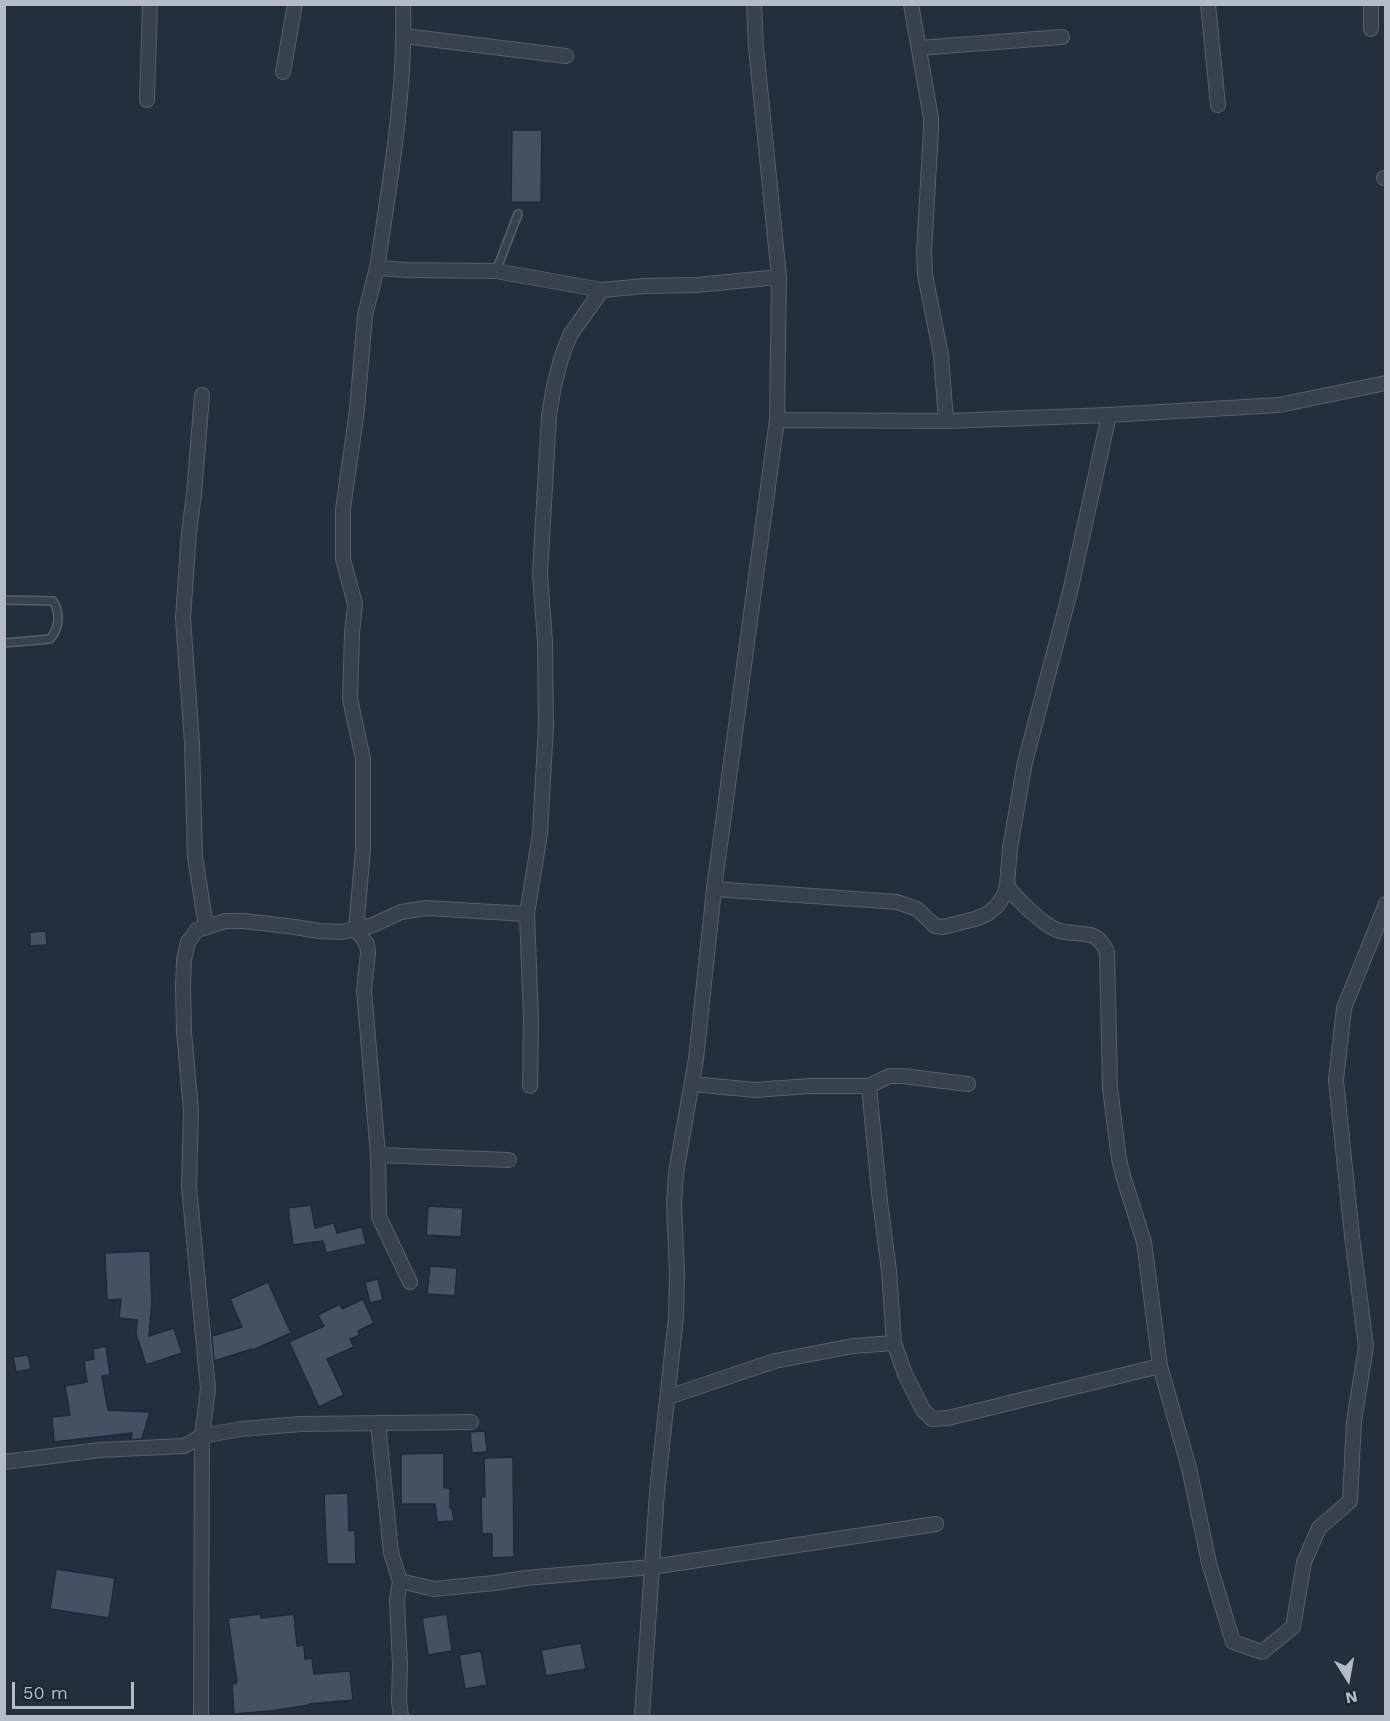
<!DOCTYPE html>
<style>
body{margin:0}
#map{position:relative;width:1390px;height:1721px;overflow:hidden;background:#242f3e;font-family:"Work Sans",sans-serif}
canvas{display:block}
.frame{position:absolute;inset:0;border:6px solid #b4bcc9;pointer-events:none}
.north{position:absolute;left:1318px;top:1649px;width:60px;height:60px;-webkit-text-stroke:4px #1d2633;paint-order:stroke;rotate:169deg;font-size:16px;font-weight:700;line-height:24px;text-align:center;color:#b4bcc9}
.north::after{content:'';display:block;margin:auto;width:21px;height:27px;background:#b4bcc9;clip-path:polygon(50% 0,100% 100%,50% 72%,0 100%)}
.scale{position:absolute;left:12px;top:1682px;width:122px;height:27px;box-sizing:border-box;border:3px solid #b4bcc9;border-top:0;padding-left:8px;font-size:18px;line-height:21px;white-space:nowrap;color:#b4bcc9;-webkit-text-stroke:4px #1d2633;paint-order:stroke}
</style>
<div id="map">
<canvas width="1390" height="1721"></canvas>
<div class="frame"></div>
<div class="north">N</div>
<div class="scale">50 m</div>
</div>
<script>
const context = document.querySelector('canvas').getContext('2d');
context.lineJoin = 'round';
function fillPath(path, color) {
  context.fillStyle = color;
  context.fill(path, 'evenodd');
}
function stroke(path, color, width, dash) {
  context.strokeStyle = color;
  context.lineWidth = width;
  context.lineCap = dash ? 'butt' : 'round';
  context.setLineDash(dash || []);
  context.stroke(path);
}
const building = new Path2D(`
 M512 130H542L541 202H511Z
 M46 931 47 945 30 946V932Z
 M311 1205 315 1228 334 1223 337 1233 362 1227 366 1244 326 1253 323 1241 293 1245 288 1208Z
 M428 1206 463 1208 461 1237 426 1235Z
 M150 1251 152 1301 149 1336 174 1328 182 1353 146 1365 136 1334 137 1320 119 1318 121 1299 107 1300 105 1253Z
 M430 1266 457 1268 455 1296 427 1294Z
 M378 1279 383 1300 370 1303 365 1282Z
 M268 1282 291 1333 253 1350 252 1349 214 1361 212 1336 242 1327 230 1299Z
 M363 1299 374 1323 358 1331 360 1335 350 1339 354 1347 327 1359 344 1395 319 1407 289 1342 324 1326 318 1315 340 1304 342 1309Z
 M106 1346 110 1375 102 1376 108 1410 150 1412 142 1439 131 1440 132 1433 54 1442 52 1417 70 1415 65 1386 87 1382 84 1361 94 1359 93 1349Z
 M28 1355 31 1369 16 1372 13 1357Z
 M485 1431 487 1452 472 1453 470 1432Z
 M444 1453V1488H450V1508H452L454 1521 437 1522 435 1504H401V1454Z
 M513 1457 514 1557 492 1558V1534H482L481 1497H485L484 1458Z
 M348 1493 349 1531 355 1530 356 1564H327L324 1494Z
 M56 1569 115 1578 109 1618 50 1609Z
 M261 1614V1618L294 1614 297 1646 304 1645 305 1659 312 1658 314 1674 350 1671 353 1700 309 1704 310 1705 270 1711 234 1714 232 1684 237 1683 228 1618Z
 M447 1614 452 1651 428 1655 422 1618Z
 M581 1643 586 1669 546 1676 541 1650Z
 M481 1651 487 1685 465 1689 459 1655Z`);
fillPath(building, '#455162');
stroke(building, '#1f2835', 1.5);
const lane = new Path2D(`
 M496 271 518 214
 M4 600 53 601C61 613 59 629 50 639L4 643`);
const street = new Path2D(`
 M403 4C406 91 390 182 377 268L407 270 496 271 602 290 644 286 697 285 779 277
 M911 4 931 118V130L924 252 925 275 941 355 946 421
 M1208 4 1218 105
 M1371 4V29
 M404 36 566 56
 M919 48 1062 37
 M283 72 295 4
 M147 100 150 4
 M1384 178H1386
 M377 268 365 315 357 410 343 509V559L355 604 352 633 350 699 363 759V849L356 930 367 944 368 953 364 990 378 1155 379 1217 410 1282
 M202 395 194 494 189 532 183 618 192 743 195 857 206 926
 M777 420 946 421 1109 415 1279 405 1386 383
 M1007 886C1017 899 1042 924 1057 930 1069 935 1090 931 1098 939 1102 942 1104 947 1107 951L1110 1088 1119 1159 1123 1176 1144 1242 1160 1366 1189 1468 1209 1563 1233 1642 1262 1652 1293 1627 1304 1562 1319 1528 1350 1501 1354 1421 1366 1347 1352 1236 1336 1080 1344 1008 1386 904
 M714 889 897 902 917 909 935 926 943 927 975 919 987 914 997 906 1004 895 1007 886 1010 848 1025 762 1070 592 1109 415
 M692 1084 755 1090 809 1086H869L889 1076H902L968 1084
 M530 1086 531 1020 527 914 540 833 546 725 545 642 540 574 549 416 554 386 561 359 570 335 602 290
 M869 1086 879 1193 889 1271 894 1343 905 1374 923 1410 932 1419 948 1418 1160 1366
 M378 1155 509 1160
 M668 1397 775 1361 853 1346 894 1343
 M378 1423 391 1553 400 1581 397 1601 400 1665 399 1701 401 1716
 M4 1462 100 1450 184 1446 202 1436 241 1429 300 1424 471 1422
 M400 1581 434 1589 494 1583 526 1578 652 1567 936 1524
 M201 1716 202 1436 208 1389 189 1187 191 1111 184 1031 183 986 184 960 188 942 197 930 226 921H244L295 927 319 931 342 932 373 925 401 912 426 908 527 914
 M642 1716 657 1492 676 1317 677 1273 674 1205 676 1173 696 1059 714 889 777 420 779 277 756 47 754 4`);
stroke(lane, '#565f6c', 10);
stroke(street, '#565f6c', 16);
stroke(lane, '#38414e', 7);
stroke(street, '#38414e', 14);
</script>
